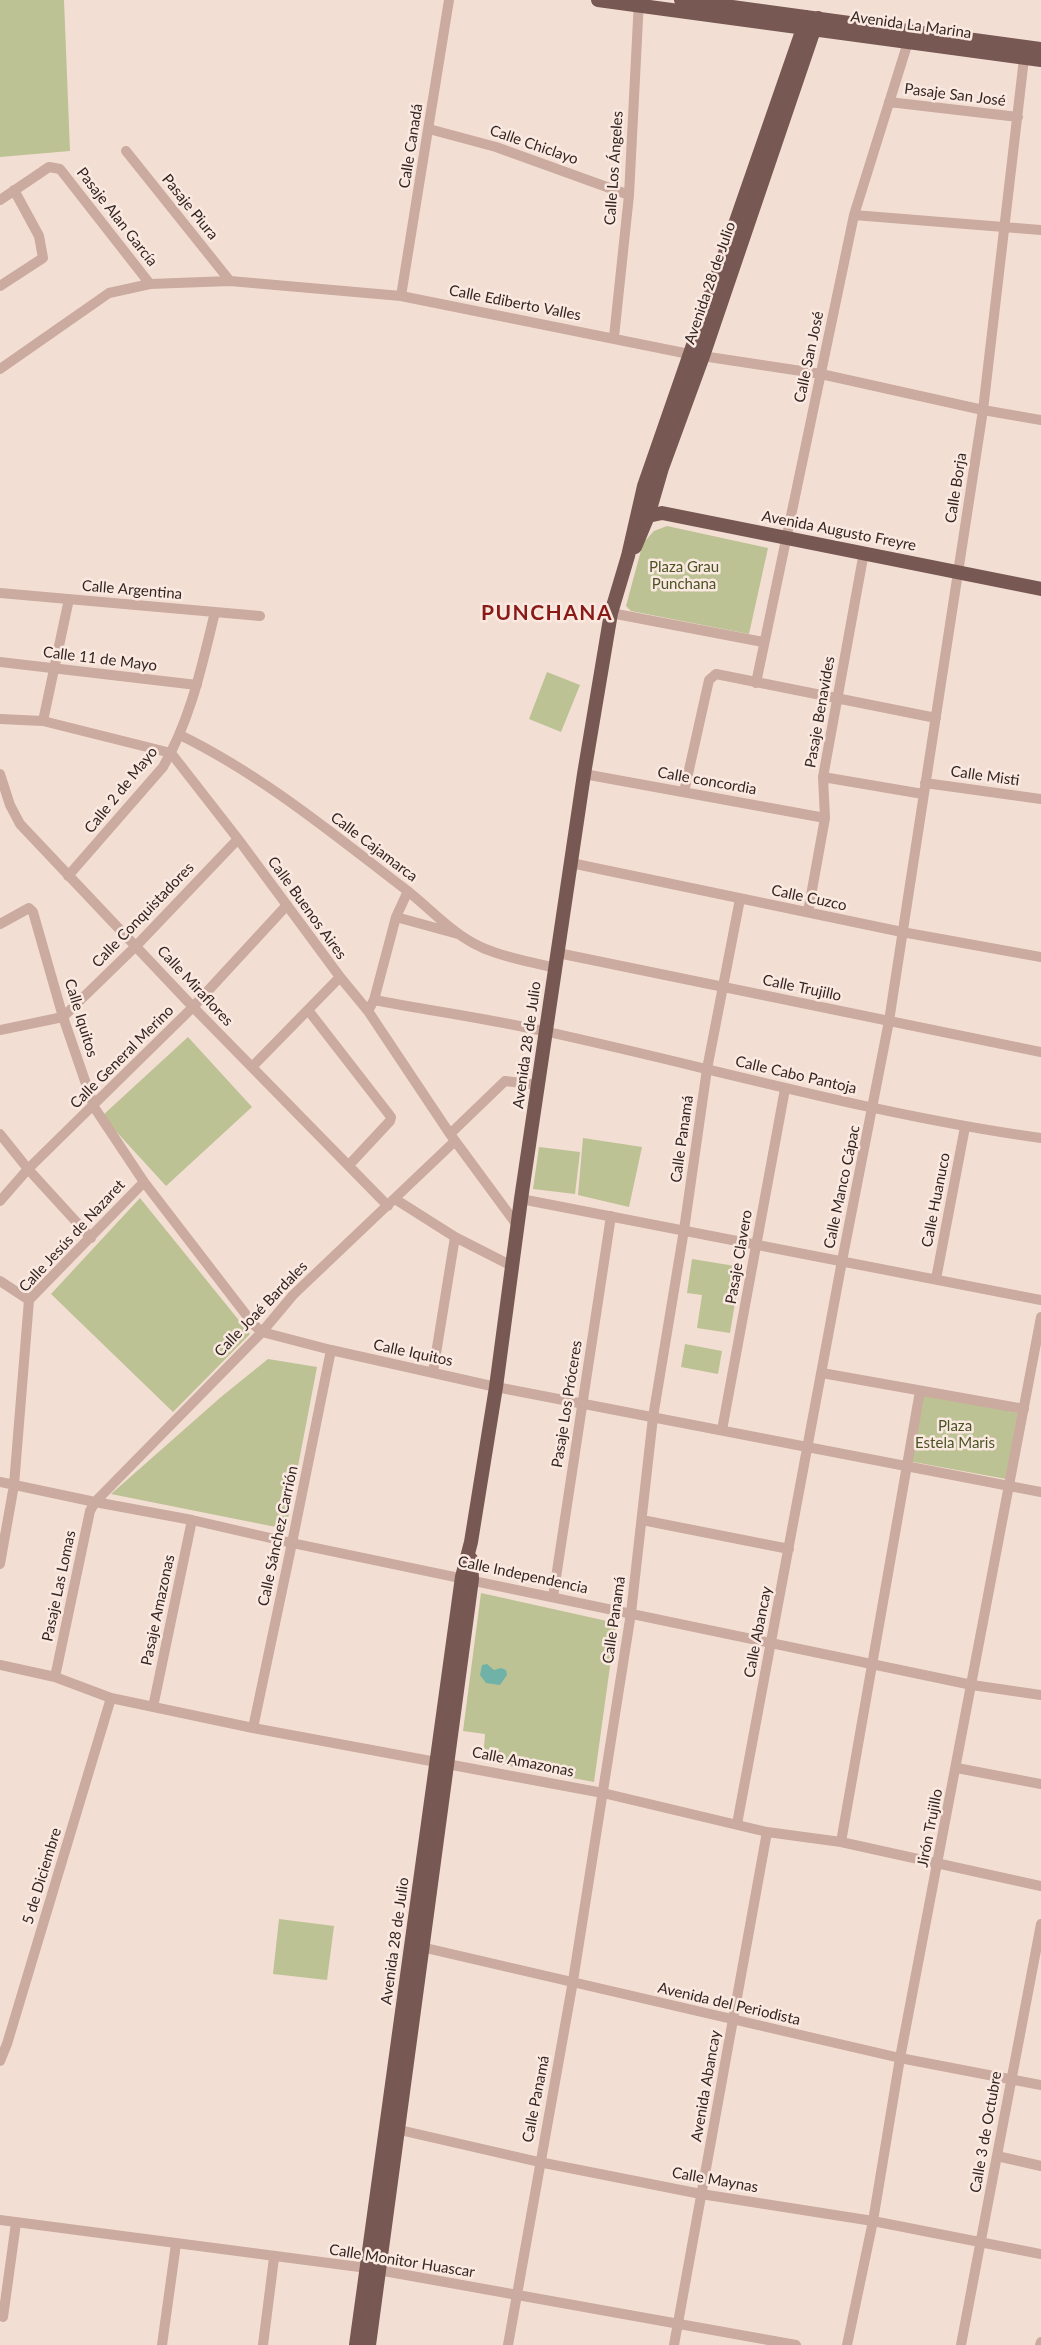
<!DOCTYPE html>
<meta charset="utf-8">
<style>
body{margin:0}
canvas{display:block;background:#f3ded3}
</style>
<canvas width="1041" height="2345"></canvas>
<script>
const context = document.querySelector('canvas').getContext('2d');
context.lineJoin = 'round';
function fillPath(path, color) {
  context.fillStyle = color;
  context.fill(path, 'evenodd');
}
function stroke(path, color, width, dash) {
  context.strokeStyle = color;
  context.lineWidth = width;
  context.lineCap = dash ? 'butt' : 'round';
  context.setLineDash(dash || []);
  context.stroke(path);
}
function drawText(font, color, halo, rows, align = 'center') {
  context.font = font + ' Lato,sans-serif';
  context.lineWidth = 5;
  context.setLineDash([]);
  context.textBaseline = 'middle';
  context.strokeStyle = halo;
  context.fillStyle = color;
  for (const [text, x, y, turn = 0] of rows) {
    context.save();
    context.translate(x, y);
    context.rotate((+turn || 0) * Math.PI / 180);
    context.textAlign = isNaN(turn) ? turn : align;
    if (halo) context.strokeText(text, 0, 0);
    context.fillText(text, 0, 0);
    context.restore();
  }
}
fillPath(new Path2D(`
 M0 0H64L70 151 0 157Z
 M667 526 768 548 749 634 631 611 626 606 643 543 654 531Z
 M547 672 580 685 561 732 529 719Z
 M188 1037 252 1107 166 1186 102 1116Z
 M583 1138 642 1147 629 1207 578 1195Z
 M539 1147 580 1152 575 1194 533 1189Z
 M140 1198 250 1334 173 1412 51 1294Z
 M692 1259 741 1267 730 1333 697 1328 702 1295 687 1293Z
 M685 1344 722 1351 718 1374 681 1367Z
 M268 1359 317 1367 286 1529 111 1494 221 1397Z
 M916 1393 1018 1413 1006 1479 908 1461Z
 M481 1593 616 1623 594 1782 483 1761 485 1734 463 1731Z
 M279 1919 334 1926 327 1980 273 1974Z`), '#bcc293');
fillPath(new Path2D(`
 M487 1664 494 1670 501 1668 506 1670 507 1675 500 1685 486 1683 480 1675 482 1665Z`), '#70b2a7');
stroke(new Path2D(`
 M889 102 1018 117
 M429 129 496 147 629 195
 M126 151 230 281
 M0 200 49 167 60 169 150 284
 M854 215 1041 230
 M0 286 43 258 39 236 14 190
 M401 296 449 0
 M614 337 629 195 639 0
 M0 369 109 293 150 284 230 281 401 296 689 354 821 374 983 410 1041 420
 M0 593 260 616
 M611 613 763 642
 M0 662 197 685
 M756 683 854 215 908 42
 M0 719 43 721 171 753 238 839 340 977 368 1011 450 1134 517 1225
 M43 721 69 599
 M180 735C262 775 333 834 405 889 430 908 452 934 481 947 501 957 532 962 555 968
 M0 774 10 805 20 824 193 1007 388 1206
 M584 774 825 818
 M823 777 923 794
 M925 783 1041 799
 M684 792 709 680 716 674 936 718
 M571 863 902 932 1041 957
 M68 876 163 767C191 719 202 665 215 612
 M808 912 825 818 823 777 864 552
 M396 917 458 934
 M0 924 29 908 33 912 63 1017 94 1107 144 1182 254 1325 262 1332 331 1350 496 1387 1041 1492
 M558 953 1041 1052
 M374 1000 396 917 408 891
 M308 1010 391 1117 390 1121 349 1165
 M368 1011 374 1000C432 1011 491 1019 548 1032 713 1068 874 1115 1041 1138
 M0 1030 63 1017 136 946 238 839
 M252 1067 340 977
 M0 1134 28 1169 91 1238
 M450 1134 505 1081 538 1085
 M395 1199 455 1237 512 1266
 M521 1199 1041 1300
 M0 1201 28 1169 193 1007 287 905
 M936 1279 965 1127
 M0 1281 29 1300
 M433 1372 455 1237
 M822 1373 1024 1409
 M722 1430 785 1089
 M0 1482 95 1502 192 1520 292 1543 972 1685 1041 1695
 M642 1520 789 1549
 M0 1564 14 1485 29 1300 144 1182
 M553 1597 611 1216
 M0 1665 55 1677 111 1698 253 1728 603 1793 767 1832 841 1842 1041 1886
 M55 1677 90 1511 95 1502 262 1332 293 1295 455 1141
 M153 1707 192 1520
 M253 1728 292 1543 331 1350
 M957 1768 1041 1784
 M737 1824 842 1261 889 1021 983 410 1025 50
 M841 1842 920 1391
 M417 1946 900 2058 1041 2085
 M0 2061 7 2044 111 1698
 M391 2128 539 2162 701 2194 873 2221 1041 2254
 M997 2156 1041 2166
 M0 2220 367 2268 796 2345
 M3 2317 16 2223
 M162 2345 176 2244
 M263 2345 274 2258
 M508 2345 573 1981 631 1613 653 1417 684 1230 707 1069 740 899
 M674 2345 767 1832
 M847 2345 873 2221 900 2058 1041 1317
 M961 2345 1041 1924
 M1040 2345 1041 2342`), '#cbaa9f', 10);
stroke(new Path2D(`
 M598 0 1041 60
 M681 0 1041 49
 M642 521 648 516 662 513 1041 589
 M635 547 648 516 662 468 703 356 818 18
 M356 2345 462 1577 471 1542 496 1387 521 1199 584 774 611 613 628 556 644 486 807 17
 M369 2345 472 1579 471 1559`), '#775853', 14);
drawText('15px', '#342523', '#fae9e0', [
 ["Avenida La Marina",911,25,8],
 ["Pasaje San José",955,95,7],
 ["Calle Chiclayo",534,145,19],
 ["Calle Canadá",411,146,-81],
 ["Calle Los Ángeles",614,168,-86],
 ["Pasaje Piura",190,207,51],
 ["Pasaje Alan García",117,217,52],
 ["Avenida 28 de Julio",710,283,-71],
 ["Calle Ediberto Valles",515,303,11],
 ["Calle San José",809,357,-78],
 ["Calle Borja",956,488,-81],
 ["Avenida Augusto Freyre",839,531,11],
 ["Calle Argentina",132,590,5],
 ["Calle 11 de Mayo",100,659,7],
 ["Pasaje Benavides",820,712,-80],
 ["Calle Misti",985,776,8],
 ["Calle concordia",707,781,10],
 ["Calle 2 de Mayo",121,790,-51],
 ["Calle Cajamarca",374,847,37],
 ["Calle Cuzco",809,898,12],
 ["Calle Buenos Aires",307,908,54],
 ["Calle Conquistadores",143,915,-46],
 ["Calle Miraflores",195,986,47],
 ["Calle Trujillo",802,988,12],
 ["Calle Iquitos",81,1018,73],
 ["Avenida 28 de Julio",527,1045,-82],
 ["Calle General Merino",122,1057,-45],
 ["Calle Cabo Pantoja",796,1075,13],
 ["Calle Panamá",682,1139,-82],
 ["Calle Manco Cápac",842,1187,-78],
 ["Calle Huanuco",936,1200,-79],
 ["Calle Jesús de Nazaret",72,1236,-47],
 ["Pasaje Clavero",739,1257,-80],
 ["Calle Joaé Bardales",261,1309,-46],
 ["Calle Iquitos",413,1353,12],
 ["Pasaje Los Próceres",567,1404,-81],
 ["Calle Sánchez Carrión",278,1536,-78],
 ["Calle Independencia",523,1575,12],
 ["Pasaje Las Lomas",59,1586,-78],
 ["Pasaje Amazonas",158,1610,-78],
 ["Calle Panamá",614,1620,-82],
 ["Calle Abancay",758,1632,-79],
 ["Calle Amazonas",523,1762,11],
 ["Jirón Trujillo",930,1828,-79],
 ["5 de Diciembre",42,1876,-73],
 ["Avenida 28 de Julio",395,1941,-82],
 ["Avenida del Periodista",729,2004,13],
 ["Avenida Abancay",706,2086,-80],
 ["Calle Panamá",536,2099,-79],
 ["Calle 3 de Octubre",986,2132,-80],
 ["Calle Maynas",715,2180,10],
 ["Calle Monitor Huascar",402,2261,9]
]);
drawText('15px', '#4c5425', '#fae9e0', [
 ["Plaza Grau",684,567],
 ["Punchana",684,584],
 ["Plaza",955,1426],
 ["Estela Maris",955,1443]
]);
context.letterSpacing = '1.5px';
drawText('bold 21px', '#891a16', '#fae9e0', [
 ["PUNCHANA",547,613]
]);
context.letterSpacing = '0px';
</script>
